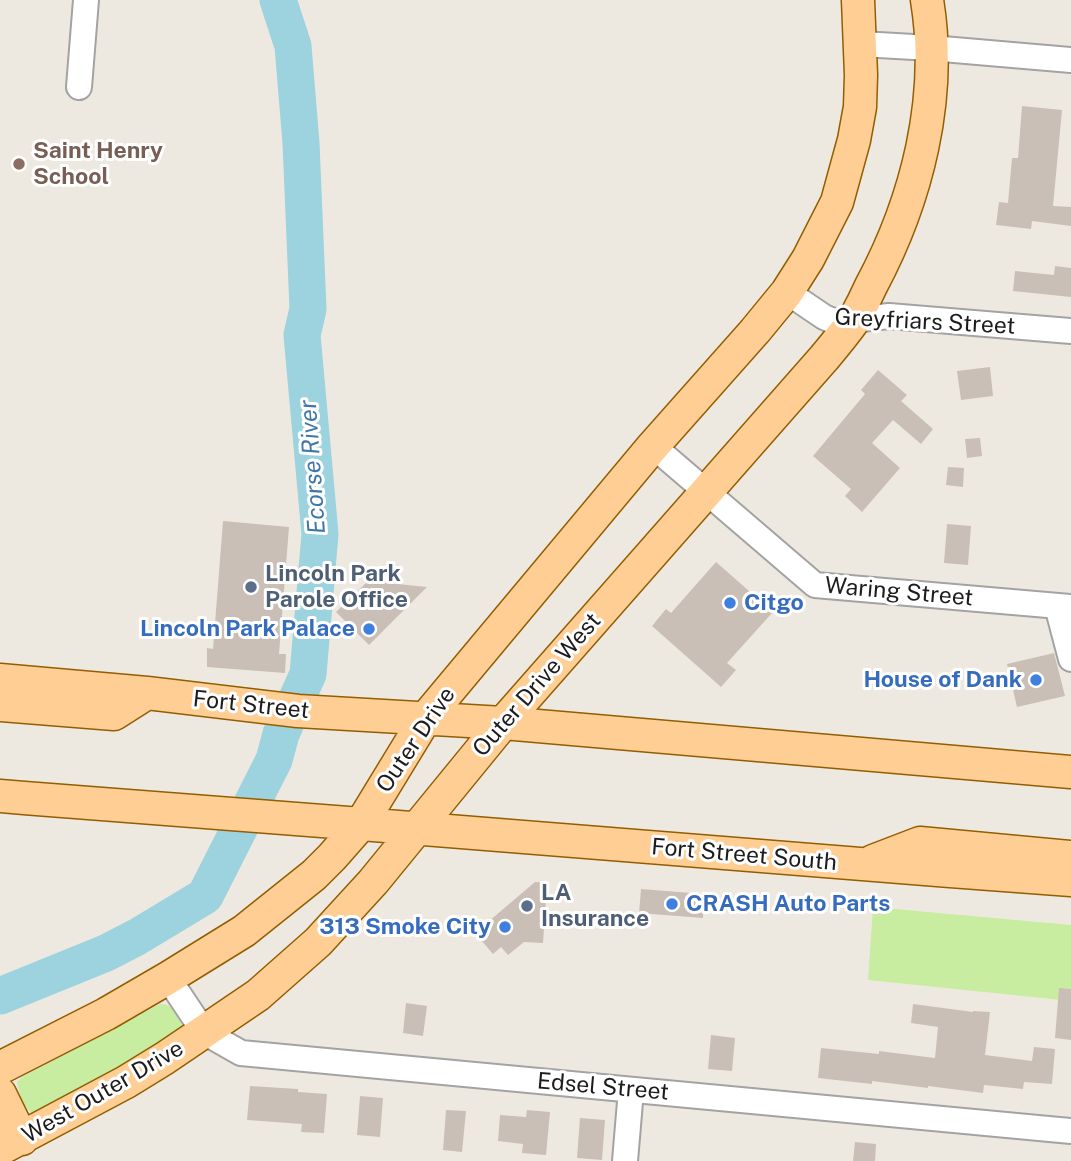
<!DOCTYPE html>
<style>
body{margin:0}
canvas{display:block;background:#eee9e0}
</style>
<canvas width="1071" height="1161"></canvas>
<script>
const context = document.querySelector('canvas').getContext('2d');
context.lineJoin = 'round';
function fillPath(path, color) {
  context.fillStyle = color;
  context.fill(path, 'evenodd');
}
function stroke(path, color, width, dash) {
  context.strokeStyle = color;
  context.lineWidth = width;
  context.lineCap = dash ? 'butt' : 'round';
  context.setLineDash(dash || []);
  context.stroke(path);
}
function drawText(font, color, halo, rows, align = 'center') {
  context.font = font + ' "Public Sans",sans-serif';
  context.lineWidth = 6;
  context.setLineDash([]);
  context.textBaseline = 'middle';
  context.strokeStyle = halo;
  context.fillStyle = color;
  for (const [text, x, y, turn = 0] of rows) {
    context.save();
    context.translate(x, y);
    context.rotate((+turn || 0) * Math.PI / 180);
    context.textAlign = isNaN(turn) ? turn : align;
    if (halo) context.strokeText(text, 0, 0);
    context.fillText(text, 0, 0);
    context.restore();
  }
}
fillPath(new Path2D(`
 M873 907 1071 925V1001L868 980Z
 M160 1004C173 1003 177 1016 183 1027L177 1036 34 1115C24 1108 19 1093 17 1082L22 1077Z`), '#c8eda1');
stroke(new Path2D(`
 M0 996 106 953 137 937 205 896 274 760 281 734 308 674 320 534 302 335 308 309 301 143 293 46 278 0`), '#9dd2df', 37);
fillPath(new Path2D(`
 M1022 106 1062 110 1053 206 1071 207V226L1032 221 1031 229 996 225 999 202 1008 203 1012 158H1018Z
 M1055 266 1071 268V297L1013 291 1015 271 1054 275Z
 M990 367 993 396 961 400 957 371Z
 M878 370 907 395 901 401 933 429 921 444 893 420 872 443 900 468 862 512 845 496 851 489 813 456 865 394 861 390Z
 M980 438 982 456 967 458 965 439Z
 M948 467 964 468 963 487 946 485Z
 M223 521 289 527 279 654H286L285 673 207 667V648L213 649Z
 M947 524 971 526 968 565 944 563Z
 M716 562 773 612 727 663 736 670 721 687 652 626 666 609 671 613Z
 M368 581 427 587 369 645 336 612Z
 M1054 653 1065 696 1017 707 1007 664Z
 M535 882 547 883 543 943 524 942 508 955 501 947 493 954 475 933Z
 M641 889 704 894 703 918 639 913Z
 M1059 988 1071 989V1040L1055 1038Z
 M406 1003 427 1006 423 1036 403 1033Z
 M913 1004 973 1012V1011L990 1012 985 1055 1032 1061 1034 1047 1055 1049 1052 1084 1024 1082 1023 1089 984 1085 983 1093 928 1086V1088L872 1081V1084L818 1078 821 1048 879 1054V1051L935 1058 938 1027 911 1023Z
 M711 1035 735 1038 732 1071 708 1069Z
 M250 1086 298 1089V1092L327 1094 324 1133 301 1132 302 1124 247 1120Z
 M360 1096 383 1098 380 1137 357 1135Z
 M446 1110 466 1111 462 1152 443 1150Z
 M527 1110 550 1112 546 1155 522 1153 523 1144 498 1141 500 1115 526 1117Z
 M580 1118 605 1120 602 1160 577 1158Z
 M855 1142 876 1144 875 1161H853Z`), '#cabfb6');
const minor = new Path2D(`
 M861 44 931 48 1071 60
 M79 87 86 0
 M787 292 824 317 833 321 853 320 889 316 1071 331
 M653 446 815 585 1071 607
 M1057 606 1071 659
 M168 978 204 1032 241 1053 1071 1131
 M625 1161 631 1090`);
const major = new Path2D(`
 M0 680 147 693 298 711 503 723 1071 772
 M0 705 114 714 147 693
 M0 796C120 806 240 815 361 824 597 843 834 863 1071 880
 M873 861 920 843 1071 857
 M0 1068 106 1014 168 978 244 931 314 875 332 857 361 824 425 719 653 446 755 331 787 292 808 259 837 202 854 140 860 107 861 75 858 0
 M0 1094 22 1139
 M0 1149 126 1082 165 1058 258 995 318 942 373 882 503 723 824 358C834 346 845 333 854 320 860 309 866 297 871 286 917 200 943 98 927 0`);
stroke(minor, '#a3a3a3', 28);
stroke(major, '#935e00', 35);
stroke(minor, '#fff', 24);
stroke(major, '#ffce94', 32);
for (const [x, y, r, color] of [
 [19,164,7,"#8d6e63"],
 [251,587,7,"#5c6f8a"],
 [730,603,7,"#3f7fe0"],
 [369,629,7,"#3f7fe0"],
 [1036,680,7,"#3f7fe0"],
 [672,904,7,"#3f7fe0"],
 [527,906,7,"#5c6f8a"],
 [505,927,7,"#3f7fe0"]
]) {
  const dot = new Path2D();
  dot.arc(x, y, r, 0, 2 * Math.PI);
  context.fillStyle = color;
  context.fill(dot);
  stroke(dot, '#fff', 2.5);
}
drawText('bold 23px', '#785e54', '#fff', [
 ["Saint Henry",33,151],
 ["School",33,177]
], 'left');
drawText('23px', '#1c1c1c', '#fff', [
 ["Greyfriars Street",925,322,3],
 ["Waring Street",899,592,5],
 ["Outer Drive West",537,685,-49],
 ["Fort Street",251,705,6],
 ["Outer Drive",416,740,-56],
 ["Fort Street South",744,855,5],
 ["Edsel Street",603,1087,5],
 ["West Outer Drive",103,1092,-30]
]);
drawText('bold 23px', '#4e5e75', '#fff', [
 ["Lincoln Park",265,574],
 ["Parole Office",265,600],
 ["LA",541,893],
 ["Insurance",541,919]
], 'left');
drawText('bold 23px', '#366cbe', '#fff', [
 ["Citgo",744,603,"left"],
 ["Lincoln Park Palace",355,629],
 ["House of Dank",1022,680],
 ["CRASH Auto Parts",686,904,"left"],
 ["313 Smoke City",491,927]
], 'right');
drawText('italic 24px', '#4077a9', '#fff', [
 ["Ecorse River",313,467,-94]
]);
</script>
